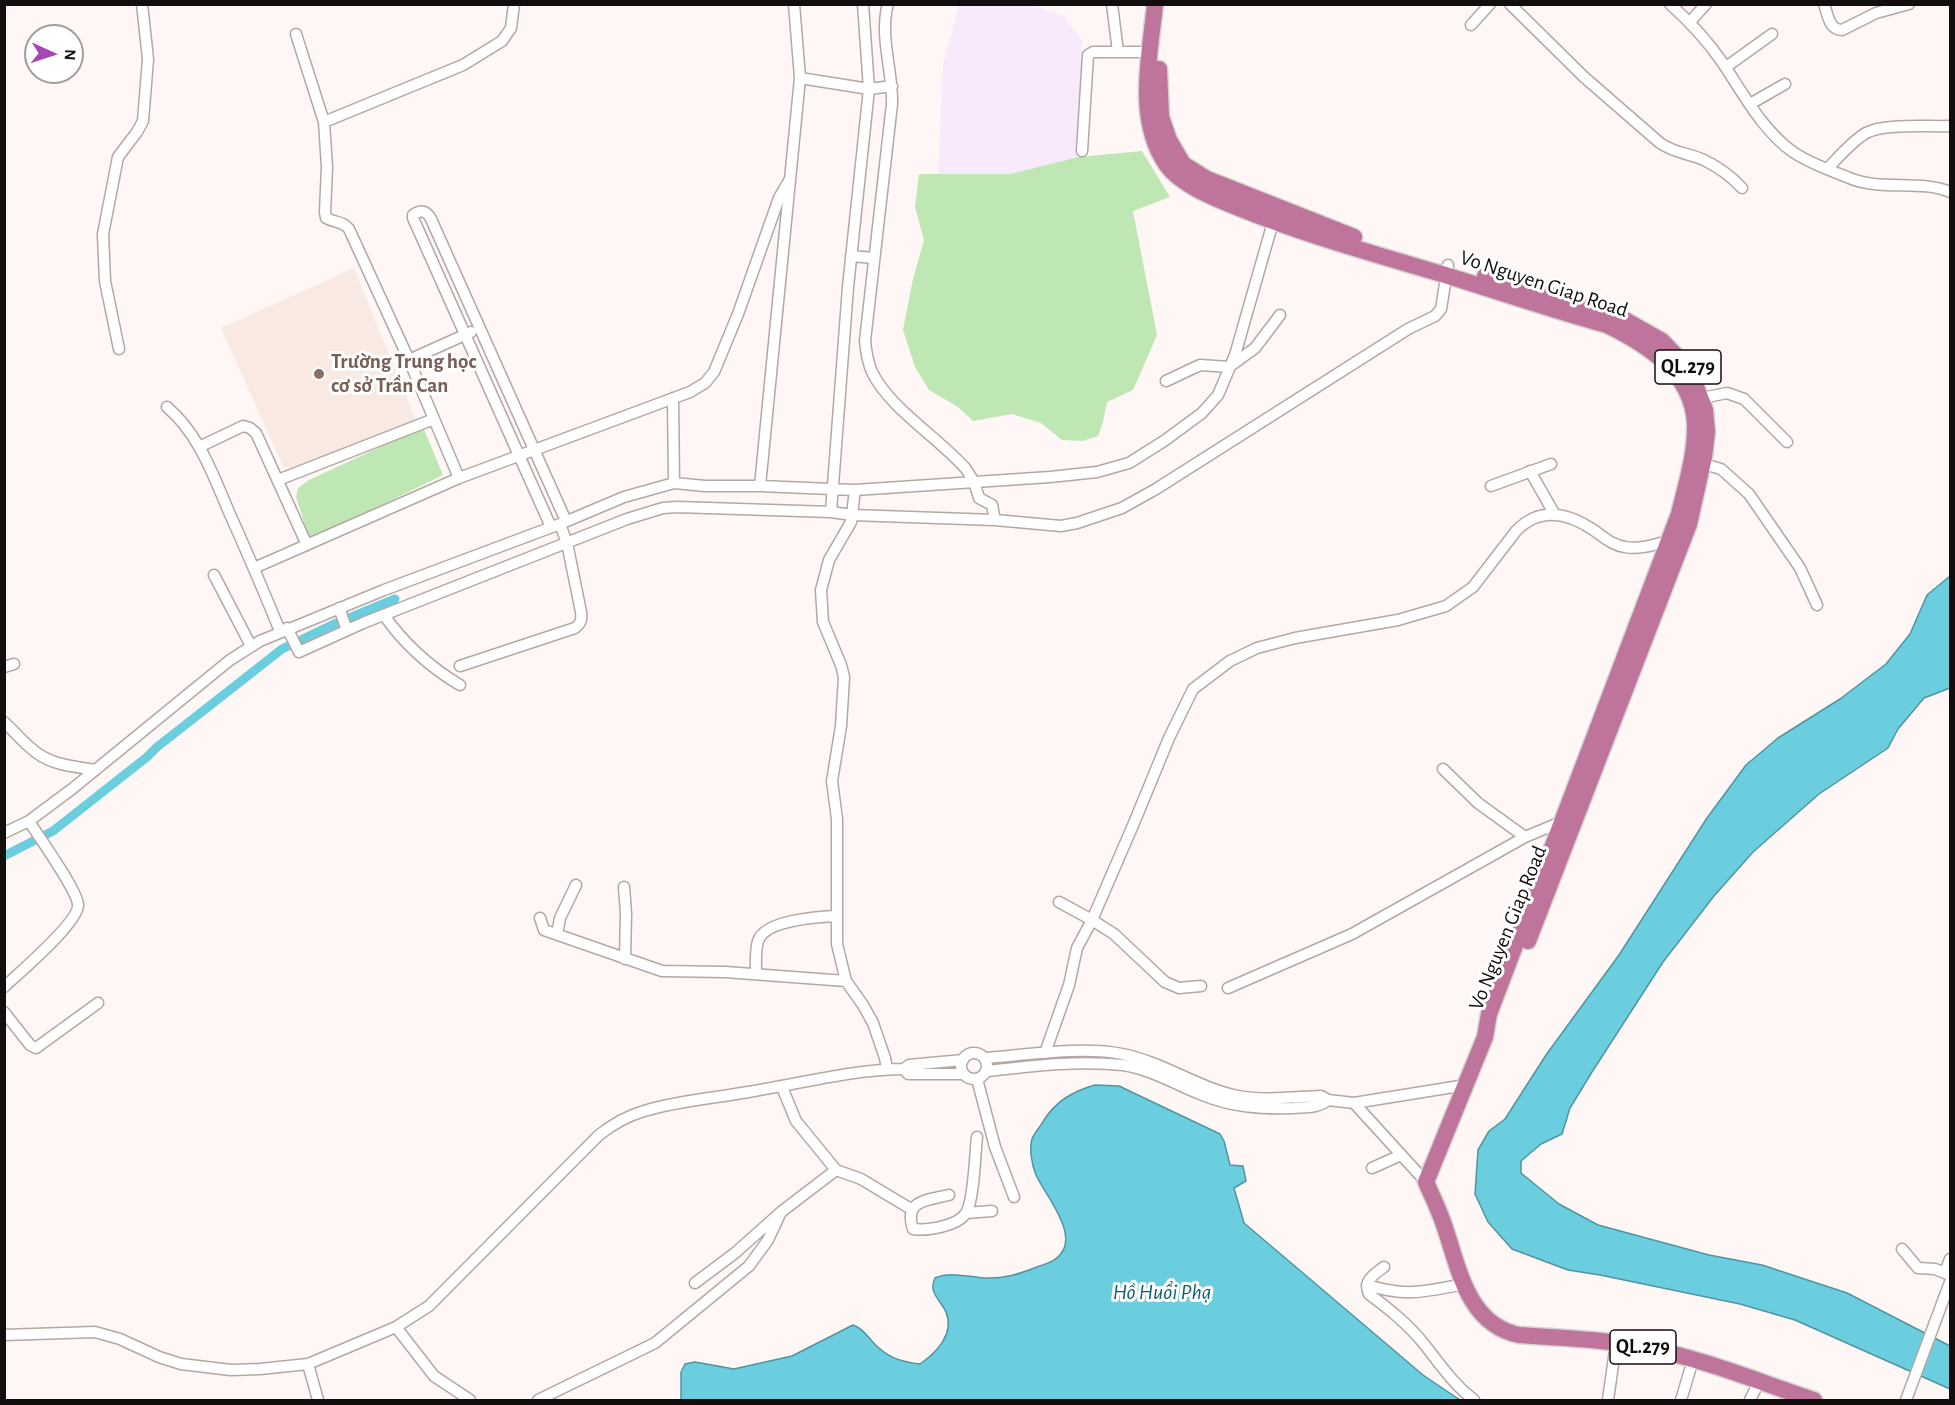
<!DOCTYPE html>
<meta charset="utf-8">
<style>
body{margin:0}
#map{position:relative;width:1955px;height:1405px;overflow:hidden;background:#fff7f5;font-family:"Alegreya Sans",sans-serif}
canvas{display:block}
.frame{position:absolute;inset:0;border:6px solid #120e0d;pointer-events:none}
.north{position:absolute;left:24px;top:24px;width:60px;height:60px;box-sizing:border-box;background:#fff;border:2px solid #a09f9e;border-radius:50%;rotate:93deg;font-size:16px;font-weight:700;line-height:24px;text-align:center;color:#120e0d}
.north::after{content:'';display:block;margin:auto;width:21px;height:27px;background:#a448b2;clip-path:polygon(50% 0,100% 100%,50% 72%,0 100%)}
</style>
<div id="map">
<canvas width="1955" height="1405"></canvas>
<div class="frame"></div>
<div class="north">N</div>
</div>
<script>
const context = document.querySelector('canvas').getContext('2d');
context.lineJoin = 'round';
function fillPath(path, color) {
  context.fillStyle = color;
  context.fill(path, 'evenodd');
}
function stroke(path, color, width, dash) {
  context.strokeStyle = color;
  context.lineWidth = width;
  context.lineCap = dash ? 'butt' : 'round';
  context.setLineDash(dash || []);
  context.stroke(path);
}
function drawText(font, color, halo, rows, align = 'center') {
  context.font = font + ' "Alegreya Sans",sans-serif';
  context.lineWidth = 6;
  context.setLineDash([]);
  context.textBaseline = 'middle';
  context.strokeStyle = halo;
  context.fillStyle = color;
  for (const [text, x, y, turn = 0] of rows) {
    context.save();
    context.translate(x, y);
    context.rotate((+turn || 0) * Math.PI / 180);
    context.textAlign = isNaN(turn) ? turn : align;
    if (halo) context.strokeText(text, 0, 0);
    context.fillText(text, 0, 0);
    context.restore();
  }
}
fillPath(new Path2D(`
 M354 268 416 421 291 468 283 466 221 328Z`), '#f8e9e3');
fillPath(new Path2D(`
 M959 5H1036L1043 9 1064 16 1082 41 1078 157 1010 174 938 175 943 65Z`), '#f9e9fc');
fillPath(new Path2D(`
 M1142 151 1170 197 1133 211 1157 335 1133 390 1107 402 1103 422 1098 436 1083 441 1062 440 1041 423 1012 414 973 421 958 407 929 390 915 367 903 330 913 279 924 240 915 207 919 174H1010L1078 157Z
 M423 427 443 475 310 540 296 497 298 488 309 480Z`), '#bee7b3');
const water = new Path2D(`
 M1950 576V688L1924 698 1898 729 1888 748 1819 794 1753 852 1714 896 1663 962 1592 1072 1570 1108 1562 1134 1541 1144 1521 1161V1173L1559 1204 1598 1225 1709 1255 1762 1265 1847 1293 1950 1346V1389L1795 1320 1740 1304 1600 1275 1568 1270 1512 1249 1488 1222 1475 1194 1478 1150 1489 1131 1505 1119 1546 1055 1619 955 1707 818 1746 765 1778 738 1840 699 1886 664 1910 634 1927 595Z
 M1095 1085 1119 1086 1220 1134 1224 1141 1230 1165 1243 1166 1246 1181 1234 1188 1244 1223 1423 1375 1460 1400H681V1372L685 1364 695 1362 734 1369 792 1356 853 1325C864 1328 870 1341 879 1348 891 1359 904 1362 920 1364 936 1353 955 1334 946 1312 940 1299 928 1293 935 1278 950 1271 967 1277 984 1278 1004 1279 1019 1274 1037 1267 1042 1265 1050 1263 1054 1260 1085 1240 1046 1197 1036 1175 1032 1165 1029 1150 1032 1139 1034 1133 1041 1126 1044 1120 1057 1100 1074 1091 1095 1085Z`);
fillPath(water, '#6bcedf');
stroke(water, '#5094a0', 1.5);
stroke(new Path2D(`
 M4 856 53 831 147 757 157 747 282 649 332 625 395 599`), '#6bcedf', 9);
const minor = new Path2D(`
 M888 4C879 36 893 71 892 104L865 341C866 351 868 363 872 372 890 409 939 438 966 469L974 482 979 498 992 505 995 520
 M1112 4 1118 52
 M1510 4 1584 77 1660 143C1676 154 1689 153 1704 160 1718 167 1732 177 1742 188
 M1670 4C1690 22 1707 40 1722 62 1743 93 1762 130 1793 152 1809 163 1829 170 1847 177 1880 192 1920 179 1950 192
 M1824 4C1828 15 1829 30 1842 30L1876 13 1909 4
 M1690 22 1706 4
 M1471 25 1490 4
 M296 34 324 122
 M1726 67 1772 34
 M800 78 869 89 892 86
 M1750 104 1785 84
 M1082 151 1088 55 1093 52H1150
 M1828 168C1839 157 1852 141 1866 133 1884 123 1929 127 1950 126
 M851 256 874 258
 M119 349 105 281 103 234 118 157 137 132 143 121 148 59 142 4
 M409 360 471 332
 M1166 381 1200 365 1229 367 1255 348 1280 315
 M673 398 674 483
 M1702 398 1727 393 1744 399 1787 442
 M167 407C199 434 213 475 229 512 247 552 264 592 280 631
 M199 447 243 426 250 428 256 433 307 545
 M1697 462 1721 469 1749 494 1800 568 1817 605
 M1530 471 1555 515
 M459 478 409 360 349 229C343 221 335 223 326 218L325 212 327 167 324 122 463 65 502 41 511 28 514 4
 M278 480 434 419
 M760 486 800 78 794 4
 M1491 486 1551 464
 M855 490 851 522 829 560 821 590 823 622 841 665 844 677 841 726 832 781 837 819V944L846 981 863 1005 873 1023 885 1058 887 1069
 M831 512 848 287 869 89 863 4
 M551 527 413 218V215C421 209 427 211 431 219L566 521
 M254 568 459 478 690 392 705 383 714 372 738 314 779 198 790 179
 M214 575 251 646
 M339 608 347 630
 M384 615C403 643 431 668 460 685
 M287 628 299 652 363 623 627 519 663 508 677 507 831 512 852 515 995 520 1061 526 1077 523 1122 508 1156 489 1408 329 1435 316 1441 309 1448 265
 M460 666 575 628C581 623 582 620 581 612L567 543 560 524
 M4 667 14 664
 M4 722C14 731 22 741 32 749 49 765 73 766 95 770
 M1443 769 1478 803 1525 837
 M4 833 29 821 72 789 230 660 260 641 384 590 560 524 624 497 674 483 705 486H760L855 490 1050 477 1097 472 1129 463 1164 441 1202 413 1218 395 1235 355 1273 222
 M624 887 626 913 625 959
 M1059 902 1092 920 1114 934 1165 982 1179 988 1201 986
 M540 918 544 930 662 971 725 972 846 981
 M557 934 560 918 576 885
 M756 974C756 963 755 951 758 941 765 920 817 917 836 916
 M4 987C19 973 79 922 78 905 78 891 38 836 29 821
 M1228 988 1352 934 1525 837 1561 822
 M4 1012 30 1045 36 1048 98 1003
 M961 1066a13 13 0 1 1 26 0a13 13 0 1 1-26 0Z
 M1045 1053 1069 985 1077 948 1092 920 1134 823 1169 738 1193 689 1230 661 1257 648 1295 638 1398 620 1446 606 1473 587 1516 531C1539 507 1566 512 1592 529 1603 536 1611 545 1625 547 1639 550 1657 544 1671 540
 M985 1058C1025 1055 1083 1046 1122 1054 1163 1062 1198 1088 1238 1096 1265 1101 1294 1097 1321 1096L1328 1100 1354 1103 1466 1085
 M904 1069 908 1074H964
 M987 1071C1032 1066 1077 1060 1123 1065 1150 1069 1175 1084 1200 1094 1231 1107 1260 1109 1294 1108 1305 1107 1319 1108 1328 1100
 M977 1079 995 1147 1014 1197
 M782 1087 796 1121 836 1170 861 1179 911 1209
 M1354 1103 1426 1182
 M1372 1168 1401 1155
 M949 1195C928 1200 903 1200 913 1229 927 1231 958 1226 966 1213 974 1201 975 1153 977 1137
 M966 1213 992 1211
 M1902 1249 1918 1268 1935 1269 1950 1275
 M1384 1267C1374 1274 1363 1281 1369 1294 1389 1309 1408 1324 1424 1344 1440 1364 1453 1384 1474 1400
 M1945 1272 1950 1259
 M695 1283 735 1253 781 1212 836 1170
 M1367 1285C1406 1297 1424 1292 1464 1284
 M396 1327 434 1376 470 1400
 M4 1335 95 1332 120 1339 159 1357 181 1364 231 1370 260 1369 308 1364 396 1327 429 1306 599 1135C613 1124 627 1116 644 1111 676 1101 715 1098 748 1092 798 1084 855 1069 904 1069L909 1065 963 1060
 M308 1364 318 1400
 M538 1400 655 1343 749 1266 768 1240 781 1212
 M1608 1400 1616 1343
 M1681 1400 1693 1360
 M1750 1400 1759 1382
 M1906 1400 1950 1282`);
const highway = new Path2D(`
 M1155 4C1150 56 1135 118 1166 164 1180 185 1217 199 1239 208 1306 235 1374 254 1442 274 1497 291 1552 310 1607 325 1648 345 1692 373 1695 423 1696 454 1686 485 1679 514L1489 1014 1485 1037 1426 1182C1432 1196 1439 1210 1444 1225 1459 1268 1467 1324 1519 1335 1561 1338 1605 1339 1647 1348 1704 1359 1759 1382 1814 1400
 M1159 69 1161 117 1169 140 1183 164 1207 179 1354 237
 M1485 276 1616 315 1662 341 1689 369 1705 410 1707 432 1704 457 1689 524 1528 941`);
stroke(minor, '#b3a8a4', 13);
stroke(highway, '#d4d4d3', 19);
stroke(minor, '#fff', 10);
stroke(highway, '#bf749b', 16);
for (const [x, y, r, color] of [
 [319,374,6,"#8d6e63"]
]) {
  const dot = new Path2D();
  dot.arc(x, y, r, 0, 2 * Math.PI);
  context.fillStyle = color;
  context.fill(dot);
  stroke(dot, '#fff', 2);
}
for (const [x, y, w] of [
 [1688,367,66],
 [1643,1347,66]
]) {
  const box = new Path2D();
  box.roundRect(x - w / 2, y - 17, w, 34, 4.5);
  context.fillStyle = '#fff';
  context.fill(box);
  stroke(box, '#120e0d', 1.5);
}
drawText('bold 20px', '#120e0d', null, [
 ["QL.279",1688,367],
 ["QL.279",1643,1347]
]);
drawText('21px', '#120e0d', '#fff', [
 ["Vo Nguyen Giap Road",1544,284,18],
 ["Vo Nguyen Giap Road",1508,928,-68]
]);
drawText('bold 21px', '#785e54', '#fff', [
 ["Trường Trung học",331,362],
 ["cơ sở Trần Can",331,386]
], 'left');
drawText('italic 22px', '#0a606d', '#fff', [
 ["Hồ Huổi Phạ",1162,1292]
]);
</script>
